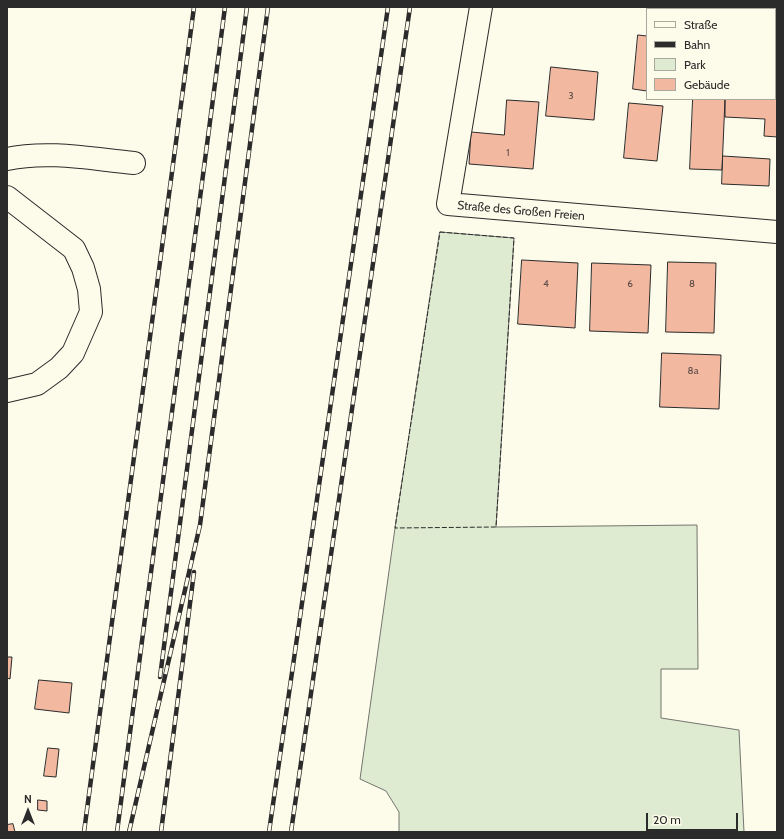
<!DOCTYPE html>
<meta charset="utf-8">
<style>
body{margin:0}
#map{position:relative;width:784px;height:839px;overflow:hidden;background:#fdfbea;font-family:Cabin,sans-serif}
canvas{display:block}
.frame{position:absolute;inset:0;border:8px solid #2b2b2b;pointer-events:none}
.legend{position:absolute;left:646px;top:8px;width:130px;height:92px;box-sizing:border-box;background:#fdfbea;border:1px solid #a9a89e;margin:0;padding:5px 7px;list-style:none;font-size:12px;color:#2b2b2b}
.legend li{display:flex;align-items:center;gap:8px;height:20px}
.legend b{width:20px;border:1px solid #a9a89e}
.north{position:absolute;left:8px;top:791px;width:40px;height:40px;-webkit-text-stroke:3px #fdfbea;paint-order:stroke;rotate:0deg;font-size:11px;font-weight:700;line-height:16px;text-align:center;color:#2b2b2b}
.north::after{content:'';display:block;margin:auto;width:14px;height:18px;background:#2b2b2b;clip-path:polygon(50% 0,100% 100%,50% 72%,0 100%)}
.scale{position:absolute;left:646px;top:813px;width:92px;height:18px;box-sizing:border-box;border:2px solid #2b2b2b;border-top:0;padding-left:5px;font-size:12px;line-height:14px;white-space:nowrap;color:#2b2b2b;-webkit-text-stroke:3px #fdfbea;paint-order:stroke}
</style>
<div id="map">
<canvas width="784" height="839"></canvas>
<div class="frame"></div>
<ul class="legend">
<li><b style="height:5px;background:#fdfbea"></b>Straße</li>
<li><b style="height:5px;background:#2b2b2b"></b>Bahn</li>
<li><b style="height:11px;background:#deebd1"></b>Park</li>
<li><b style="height:11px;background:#f2b8a0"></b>Gebäude</li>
</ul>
<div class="north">N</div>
<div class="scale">20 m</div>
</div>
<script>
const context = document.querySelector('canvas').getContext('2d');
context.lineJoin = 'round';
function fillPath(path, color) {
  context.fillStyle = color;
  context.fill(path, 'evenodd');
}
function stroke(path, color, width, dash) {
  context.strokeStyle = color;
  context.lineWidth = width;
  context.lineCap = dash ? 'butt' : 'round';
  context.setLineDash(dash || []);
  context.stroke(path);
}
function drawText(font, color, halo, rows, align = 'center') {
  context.font = font + ' Cabin,sans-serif';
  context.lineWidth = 3;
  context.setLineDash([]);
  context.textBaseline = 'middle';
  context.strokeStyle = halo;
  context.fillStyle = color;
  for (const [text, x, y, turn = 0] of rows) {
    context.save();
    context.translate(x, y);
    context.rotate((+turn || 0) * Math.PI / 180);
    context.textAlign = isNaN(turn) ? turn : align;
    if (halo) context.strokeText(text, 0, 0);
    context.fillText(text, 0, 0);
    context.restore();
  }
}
const green = new Path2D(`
 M440 232 514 238 496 527 697 525 698 669H661V718L739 730 744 832H399V812L386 791 360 779 395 528Z`);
fillPath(green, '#deebd1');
stroke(green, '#74746e', 1);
const building = new Path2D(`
 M638 35 647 36V91L633 89Z
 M551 67 598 72 594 120 546 116Z
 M775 70H777V137L764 136 765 119 725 117V99H775Z
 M693 99H725L722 170 690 169Z
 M507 100 539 102 533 169 469 164 471 132 504 135Z
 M629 103 663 106 657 161 624 158Z
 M723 156 770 159 769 186 722 184Z
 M522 260 578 263 575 328 518 324Z
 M668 262 716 263 714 333 666 332Z
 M592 263 651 265 648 333 590 331Z
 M662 353 721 355 719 409 660 407Z
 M7 657H12L10 679 7 678Z
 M39 680 72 683 69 713 35 709Z
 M48 748 59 749 56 777 44 776Z
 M38 800 47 801V811L38 810Z
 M13 824 15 832H7V825Z`);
fillPath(building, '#f2b8a0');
stroke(building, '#2b2b2b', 1);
const minor = new Path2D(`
 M481 7 448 204 777 232
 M7 159C48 150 92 159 134 163
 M7 197 74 249 83 268 89 289 91 312 73 353 59 368 37 384 7 391`);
stroke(minor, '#2b2b2b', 24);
stroke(minor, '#fdfbea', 22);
const rail = new Path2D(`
 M160 677 247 7
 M84 832 194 7
 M117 832 225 7
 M129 832 200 525 268 7
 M161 832 194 572
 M269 832 388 7
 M291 832 410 7`);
stroke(rail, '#2b2b2b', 4.5);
stroke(rail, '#fdfbea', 3, [9]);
stroke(new Path2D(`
 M440 232 514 238 496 527 395 528Z`), '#2b2b2b', 1, [5, 2]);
drawText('10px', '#5d4e48', null, [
 ["3",571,96],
 ["1",508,153],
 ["4",546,284],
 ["6",630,284],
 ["8",692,284],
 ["8a",693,371]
]);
drawText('12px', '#2b2b2b', '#fdfbea', [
 ["Straße des Großen Freien",521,211,5]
]);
</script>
